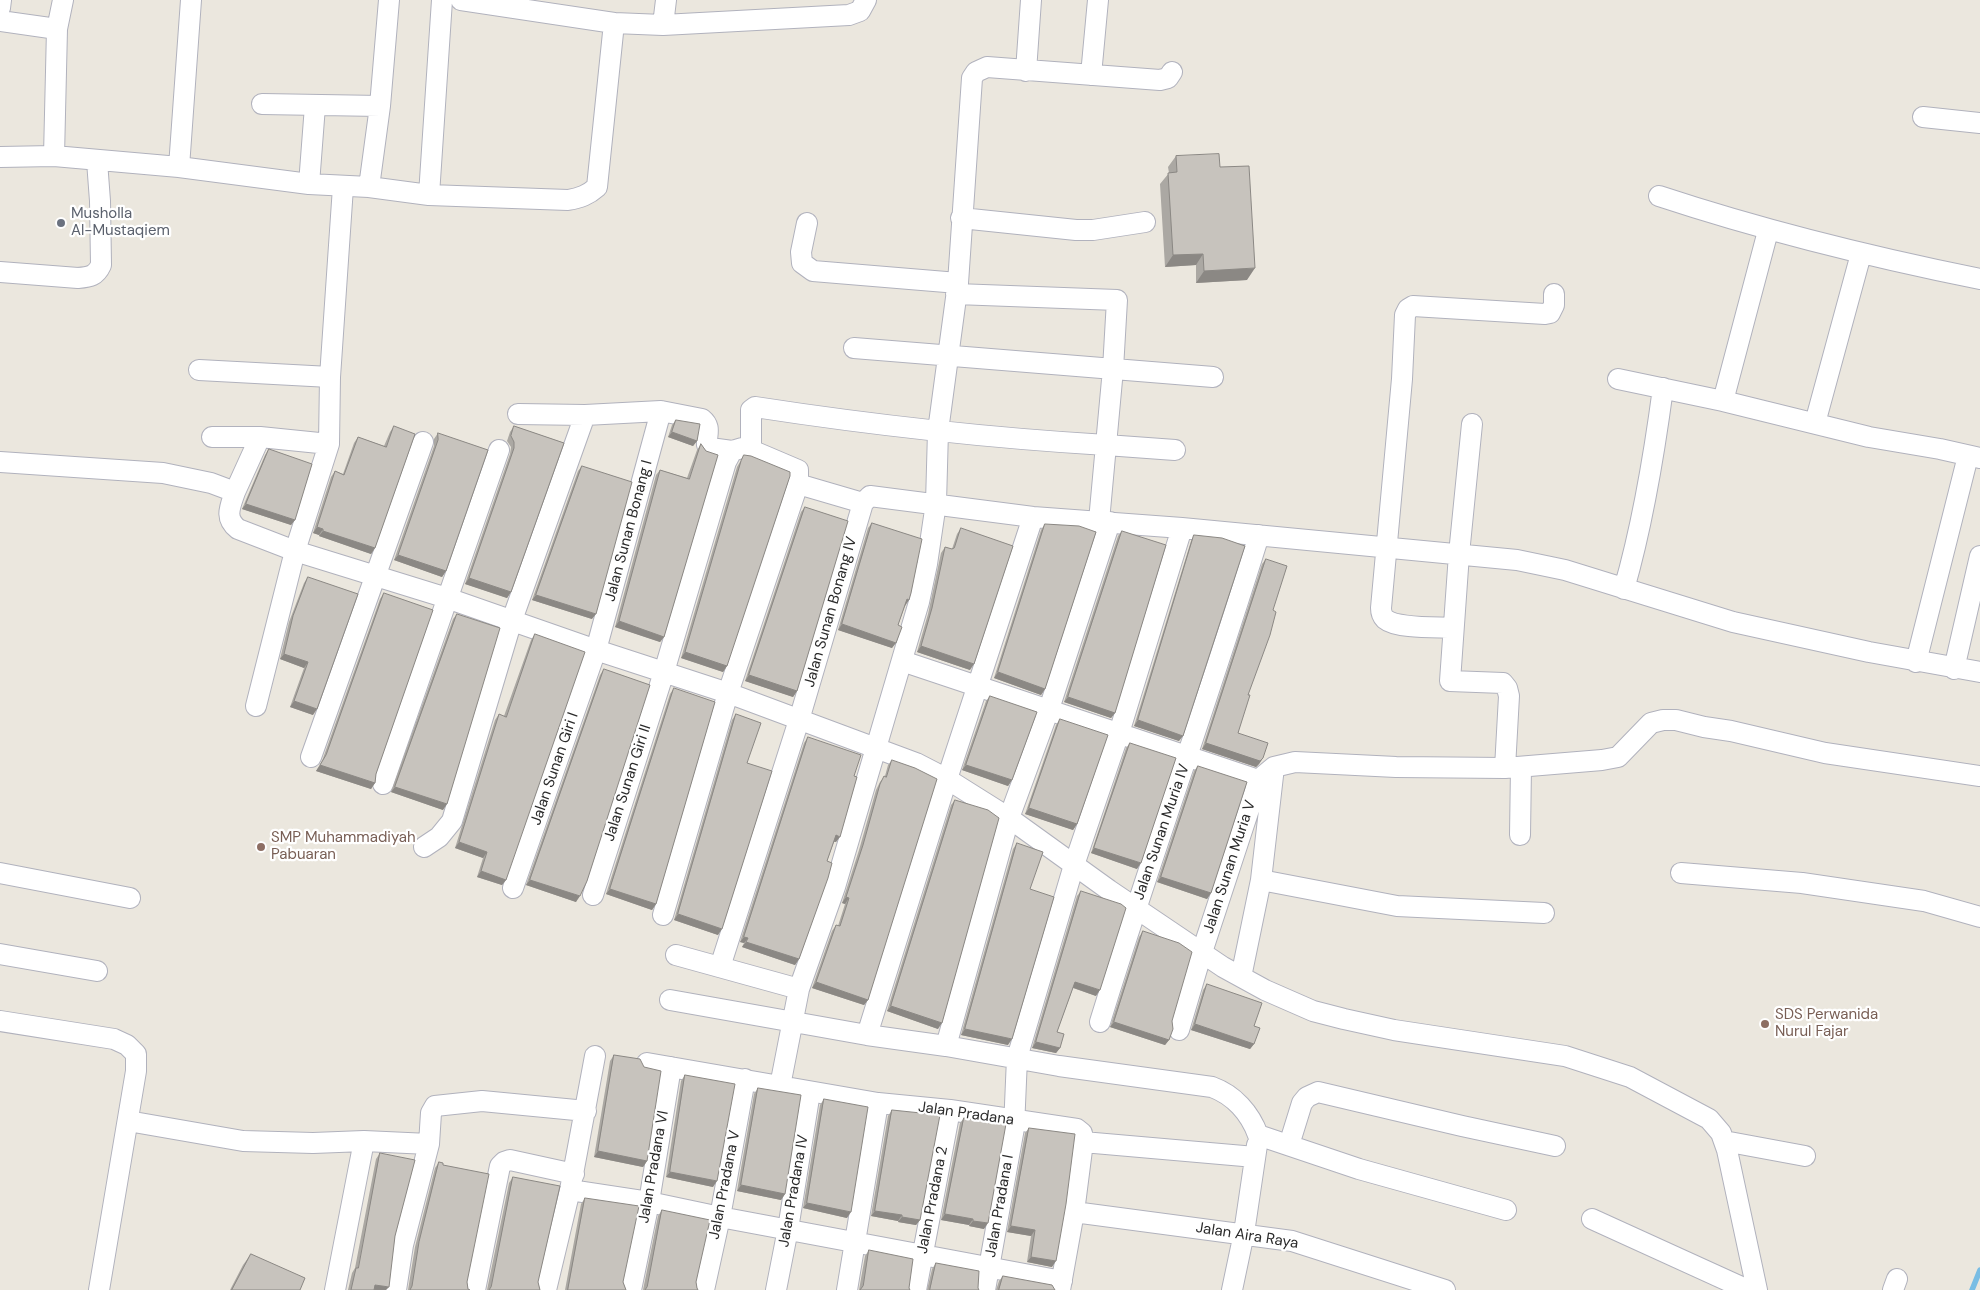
<!DOCTYPE html>
<style>
body{margin:0}
canvas{display:block;background:#ebe7de}
</style>
<canvas width="1980" height="1290"></canvas>
<script>
const context = document.querySelector('canvas').getContext('2d');
context.lineJoin = 'round';
function stroke(path, color, width, dash) {
  context.strokeStyle = color;
  context.lineWidth = width;
  context.lineCap = dash ? 'butt' : 'round';
  context.setLineDash(dash || []);
  context.stroke(path);
}
function fillPath(path, color) {
  context.fillStyle = color;
  context.fill(path, 'evenodd');
}
function drawText(font, color, halo, rows, align = 'center') {
  context.font = font + ' "DM Sans",sans-serif';
  context.lineWidth = 4.5;
  context.setLineDash([]);
  context.textBaseline = 'middle';
  context.strokeStyle = halo;
  context.fillStyle = color;
  for (const [text, x, y, turn = 0] of rows) {
    context.save();
    context.translate(x, y);
    context.rotate((+turn || 0) * Math.PI / 180);
    context.textAlign = isNaN(turn) ? turn : align;
    if (halo) context.strokeText(text, 0, 0);
    context.fillText(text, 0, 0);
    context.restore();
  }
}
stroke(new Path2D(`
 M1972 1290 1980 1270`), '#79bde4', 5.5);
const minor = new Path2D(`
 M461 0 614 23
 M0 8 1 0
 M0 21 57 29
 M663 25 666 0
 M1026 71 1031 0
 M1091 75 1098 0
 M262 104 380 106
 M1923 117 1980 123
 M54 156 57 29 63 0
 M0 157 54 156 179 167 309 184 369 187 429 195 568 200C580 198 588 195 597 187L614 23 663 25 849 15 860 11 866 0
 M179 167 191 0
 M309 184 315 106
 M369 187 380 106 389 0
 M429 195 442 0
 M1659 196C1765 231 1871 257 1980 279
 M961 218 1076 230H1093L1145 222
 M807 223 801 252 802 263 813 271 958 283
 M0 272 78 278C90 277 96 276 101 265L100 201 97 161
 M956 294 1117 300 1113 369 1106 445 1175 450
 M854 348 1213 377
 M199 370 330 377
 M1618 379 1723 401 1869 437 1940 449 1980 458
 M1723 401 1768 231
 M518 414 585 415 661 411 702 419C712 427 706 435 707 445L710 448 732 451
 M1815 423 1861 254
 M1472 424 1459 554 1450 681 1503 683 1507 688 1509 696 1505 768
 M212 437H260L329 444 295 551 256 706
 M329 444 330 377 343 187
 M0 462 163 473 211 483 235 492C230 507 224 518 238 529L295 551 447 598 596 650 728 693 916 763 947 779 1009 818 1109 890 1223 967 1265 990 1313 1011 1344 1019 1394 1030 1565 1056 1630 1077 1709 1119 1721 1133 1727 1150 1757 1290
 M798 484 863 503 870 496 1033 517 1182 528 1517 560 1565 570 1733 622 1869 652 1980 672
 M235 492 260 437
 M1624 589C1643 523 1654 456 1663 388
 M1453 628C1438 627 1397 629 1385 619 1382 616 1381 612 1381 608L1402 379 1405 315 1408 309 1413 306 1545 314 1550 313 1554 305V294
 M902 661 1252 778 1256 782
 M1916 662 1968 456
 M1954 669 1980 556
 M311 757 423 442
 M1256 782 1274 767 1295 762 1396 767 1505 768 1602 760 1618 757 1651 723 1663 720H1676L1704 727 1731 731 1825 753 1980 776
 M383 784 499 450
 M1520 835 1521 767
 M424 847 439 837 452 821 512 620 585 415
 M0 873 130 898
 M1681 873 1802 883 1924 901 1980 917
 M1261 880 1274 767
 M513 888 596 650 661 411
 M593 895 664 672 726 462 732 451 742 448 751 450V410L755 407C872 425 989 438 1106 445L1099 521
 M663 915 728 693 798 484V470L751 450
 M0 954 97 971
 M676 955 799 989
 M720 967 799 720 863 503
 M1241 977 1261 880 1397 906 1544 913
 M670 1000 867 1035 946 1046 1059 1066 1212 1087C1234 1095 1250 1113 1258 1135L1359 1169 1506 1210
 M0 1021 114 1039 127 1045 136 1054V1071L99 1290
 M1100 1022C1150 859 1209 698 1259 535
 M1179 1030 1202 952 1255 791 1256 782
 M867 1035 947 779 1033 517
 M946 1046 1009 818 1049 709 1110 522
 M647 1063 878 1103 950 1110 1077 1129 1082 1133 1083 1142 1255 1157
 M780 1086 799 989 835 887 919 602 927 564 936 503 938 431 958 283 972 78 976 72 987 67 1160 80 1168 78 1172 72
 M128 1121 243 1141 313 1143 364 1141 429 1144
 M1724 1141 1805 1156
 M1289 1145 1302 1103 1307 1097 1318 1092 1462 1126 1555 1146
 M570 1190 649 1202 720 1217 1062 1281
 M1074 1212 1292 1241 1445 1290
 M1592 1219 1748 1290
 M335 1290 364 1141
 M396 1290 403 1245 429 1144 431 1113 435 1106 482 1101 586 1111
 M475 1290 500 1166 504 1162 510 1160 574 1174
 M546 1290 570 1190 595 1056
 M631 1290 649 1202 671 1067
 M704 1290 720 1217 745 1079
 M776 1290 788 1229 810 1092
 M847 1290 878 1103
 M916 1290 950 1110
 M985 1290 1014 1128 1017 1058 1074 865 1119 733 1182 528
 M1060 1290 1074 1212 1083 1142
 M1232 1290 1244 1233 1257 1145
 M1893 1290 1897 1279`);
stroke(minor, '#b1b2bd', 22);
stroke(minor, '#fff', 20);
fillPath(new Path2D(`
 M1176 156 1220 167 1247 280 1196 283V265L1165 267 1160 184 1169 173 1168 167Z
 M676 420 697 441 693 446 668 437 672 425Z
 M394 426 375 548 371 554 319 536V535L313 533 331 477 335 471 343 474 354 443 358 437 384 446 390 432Z
 M514 426 564 443 511 592 507 598 465 584 510 454 511 447 507 441 510 432Z
 M438 433 446 571 442 577 394 560 434 446V439Z
 M701 444 706 451 664 637 660 642 615 627 656 475 660 470 687 478 697 450Z
 M269 449 295 520 291 525 242 509 265 455Z
 M744 455 727 666 723 672 681 658 737 467Z
 M582 466 592 619 532 600 578 471Z
 M805 507 797 691 793 697 745 681 801 512Z
 M872 523 905 606 898 625 892 648 838 630 868 528Z
 M1045 524V689L1041 695 994 678 1041 530Z
 M961 528 970 670 917 652 928 614 941 553 945 547 952 549 957 534Z
 M1122 531 1115 713 1111 718 1064 702 1118 536Z
 M1194 535 1179 741 1134 726 1191 541Z
 M1266 559 1273 610 1248 695 1238 733 1263 758 1259 764 1256 767 1202 749 1262 564Z
 M308 577 313 715 290 707 304 668 280 659 289 622 304 583Z
 M384 593 376 774 375 783 371 789 316 771 322 761 380 599Z
 M457 614 443 810 391 792 453 619Z
 M535 634 506 880 502 885 477 877 483 858 455 848 495 720 499 714 504 716 531 640Z
 M604 669 576 902 526 885 600 675Z
 M674 688 656 904 652 910 606 894 670 694Z
 M990 696 1012 780 1008 786 962 770 986 701Z
 M736 714 747 763 718 935 674 920 732 720Z
 M1060 719 1077 824 1073 830 1025 814 1056 725Z
 M808 737 854 776 836 842H834L827 861 799 959 795 965 742 947 744 943 740 942 804 743Z
 M1130 743 1137 869 1091 853 1126 748Z
 M892 760 868 1000 864 1005 812 988 832 931 836 925 838 926 845 904 842 903 859 850 876 790 880 782 885 776 888 765Z
 M1198 766 1211 893 1207 899 1157 882 1194 771Z
 M955 800 938 1029 887 1011 951 805Z
 M1017 843 1008 1045 961 1035 1013 849Z
 M1081 891 1096 996 1073 988 1057 1032 1060 1048 1056 1053 1032 1048 1077 896Z
 M1143 931 1172 1021 1169 1040 1165 1045 1110 1027 1139 937Z
 M1207 984 1254 1044 1250 1049 1191 1030 1203 990Z
 M614 1055 647 1161 643 1167 594 1157 610 1061Z
 M685 1075 713 1187 666 1177 681 1081Z
 M758 1088 785 1194 781 1200 737 1191 754 1094Z
 M824 1099 847 1218 803 1208 820 1105Z
 M892 1110 920 1220 916 1225 898 1222V1221L871 1216 888 1116Z
 M964 1118 984 1229 969 1226V1225L941 1220 960 1123Z
 M1029 1128 1052 1267 1027 1262 1031 1236 1007 1232 1025 1133Z
 M380 1153 395 1236 386 1290H348L352 1273 355 1268 376 1159Z
 M439 1162 443 1165 467 1282 468 1289 470 1290H408L415 1247 435 1168Z
 M513 1177 538 1282 540 1290H487L509 1183Z
 M585 1198 623 1282 626 1290H565L581 1204Z
 M662 1210 696 1282 697 1288 698 1290H643L658 1216Z
 M869 1250 909 1288 910 1290H859L865 1256Z
 M251 1254 300 1290H230L243 1265Z
 M936 1263 978 1288 979 1290H927L932 1269Z
 M1003 1276 1055 1290H996L999 1281Z`), '#aba8a3');
fillPath(new Path2D(`
 M1203 254 1196 265 1165 267 1173 255Z
 M1255 268 1247 280 1196 283 1204 271Z
 M672 432 697 441 693 446 668 437Z
 M246 504 295 520 291 525 242 509Z
 M317 527 323 529 319 535 313 533Z
 M323 531 375 548 371 554 319 536Z
 M398 555 446 571 442 577 394 560Z
 M469 578 511 592 507 598 465 584Z
 M536 595 596 614 592 619 532 600Z
 M907 599 909 600 905 606 903 605Z
 M619 621 664 637 660 642 615 627Z
 M842 624 896 643 892 648 838 630Z
 M921 646 974 664 970 670 917 652Z
 M685 652 727 666 723 672 681 658Z
 M284 654 308 662 304 668 280 659Z
 M998 672 1045 689 1041 695 994 678Z
 M749 675 797 691 793 697 745 681Z
 M1068 697 1115 713 1111 718 1064 702Z
 M294 701 317 709 313 715 290 707Z
 M1138 720 1183 736 1179 741 1134 726Z
 M1206 743 1263 758 1259 764 1256 767 1202 749Z
 M320 765 375 783 371 789 316 771Z
 M966 765 1012 780 1008 786 962 770Z
 M395 787 447 804 443 810 391 792Z
 M1029 808 1077 824 1073 830 1025 814Z
 M836 835 840 837 836 842 832 841Z
 M459 842 487 852 483 858 455 848Z
 M1094 848 1141 863 1137 869 1091 853Z
 M481 871 506 880 502 885 477 877Z
 M1161 877 1211 893 1207 899 1157 882Z
 M530 880 580 896 576 902 526 885Z
 M610 889 656 904 652 910 606 894Z
 M846 897 849 898 845 904 842 903Z
 M678 914 722 929 718 935 674 920Z
 M744 937 748 938 744 943 740 942Z
 M746 942 799 959 795 965 742 947Z
 M816 982 868 1000 864 1005 812 988Z
 M1075 982 1100 990 1096 996 1071 987Z
 M891 1006 942 1023 938 1029 887 1011Z
 M1114 1022 1169 1040 1165 1045 1110 1027Z
 M1195 1024 1254 1044 1250 1049 1191 1030Z
 M965 1029 1012 1039 1008 1045 961 1035Z
 M1036 1042 1060 1048 1056 1053 1032 1048Z
 M598 1151 647 1161 643 1167 594 1157Z
 M670 1172 717 1181 713 1187 666 1177Z
 M741 1185 785 1194 781 1200 737 1191Z
 M807 1203 851 1212 847 1218 803 1208Z
 M875 1211 902 1215 898 1221 871 1216Z
 M945 1214 973 1219 969 1225 941 1220Z
 M902 1217 920 1220 916 1225 898 1222Z
 M973 1221 988 1223 984 1229 969 1226Z
 M1011 1226 1035 1230 1031 1236 1007 1232Z
 M1031 1257 1056 1261 1052 1267 1027 1262Z
 M375 1285 389 1287 386 1290H372Z`), '#8b8884');
const building = new Path2D(`
 M1219 154 1220 167 1249 166 1255 268 1204 271 1203 254 1173 255 1168 173 1177 172 1176 156Z
 M676 420 700 424 697 441 672 432Z
 M394 426 415 434 375 548 323 531V529L317 527 335 471 344 475 358 437 386 447Z
 M514 426 564 443 511 592 469 578 514 448V442L511 436Z
 M438 433 488 450 446 571 398 555 438 440Z
 M701 444 706 451 718 455 664 637 619 621 660 470 689 479Z
 M269 449 312 464 295 520 246 504Z
 M744 455 751 456 790 472V476L727 666 685 652 741 461Z
 M582 466 632 482 596 614 536 595Z
 M805 507 848 521 797 691 749 675Z
 M872 523 922 539 911 593 909 600 907 599 898 625 902 627 896 643 842 624Z
 M1045 524 1079 526 1096 532 1045 689 998 672Z
 M961 528 1013 546 974 664 921 646 932 608 945 547 952 549 954 548Z
 M1122 531 1166 545 1115 713 1068 697Z
 M1194 535 1222 538 1245 546 1183 736 1138 720Z
 M1266 559 1287 566 1273 610 1276 612 1270 635 1248 695H1250L1238 733 1268 743 1263 758 1260 761 1206 743Z
 M308 577 358 594 317 709 294 701 308 662 284 654 293 616Z
 M384 593 433 610 376 774 375 783 320 765 326 755Z
 M457 614 500 628 447 804 395 787Z
 M535 634 585 652 506 880 481 871 487 852 459 842 499 714 506 717Z
 M604 669 650 685 587 881 580 896 530 880Z
 M674 688 715 702 656 904 610 889Z
 M990 696 1037 712 1012 780 966 765Z
 M736 714 761 723 747 763 772 771 722 929 678 914Z
 M1060 719 1108 735 1077 824 1029 808Z
 M808 737 861 755 854 776 857 777 840 837 836 835 827 861 832 863 828 878 799 959 746 942 748 938 744 937Z
 M1130 743 1176 758 1141 863 1094 848Z
 M892 760 915 768 937 779 868 1000 816 982 836 925 840 926 849 898 846 897 863 845 880 784 884 776 886 777Z
 M1198 766 1247 782 1211 893 1161 877Z
 M955 800 988 810 999 818 942 1023 891 1006Z
 M1017 843 1043 852 1030 889 1054 897 1012 1039 965 1029Z
 M1081 891 1121 904 1126 908 1100 990 1075 982 1057 1032 1064 1034 1060 1048 1036 1042Z
 M1143 931 1179 943 1192 952 1172 1021 1173 1029 1169 1040 1114 1022Z
 M1207 984 1262 1003 1254 1026 1260 1028 1254 1044 1195 1024Z
 M614 1055 640 1059 644 1067 661 1071 647 1161 598 1151Z
 M685 1075 735 1084 717 1181 670 1172Z
 M758 1088 801 1095 785 1194 741 1185Z
 M824 1099 868 1107 851 1212 807 1203Z
 M892 1110 940 1115 920 1220 902 1217V1215L875 1211Z
 M964 1118 1006 1124 988 1223 973 1221V1219L945 1214Z
 M1029 1128 1075 1134 1066 1204 1056 1261 1031 1257 1035 1230 1011 1226Z
 M380 1153 415 1160 395 1236 389 1287 375 1285 374 1290H351L356 1268H358Z
 M439 1162 443 1163V1165L489 1174 467 1282 468 1289 470 1290H410L412 1286 419 1242Z
 M513 1177 560 1186 538 1282 540 1290H489L491 1287Z
 M585 1198 639 1206 623 1282 626 1290H568Z
 M662 1210 710 1220 696 1282 697 1288 698 1290H645L647 1287Z
 M869 1250 913 1259 909 1288 910 1290H860L863 1286Z
 M251 1254 305 1278 300 1290H232Z
 M936 1263 979 1271 978 1288 979 1290H930Z
 M1003 1276 1052 1285 1055 1290H999Z`);
fillPath(building, '#c7c3bd');
stroke(building, '#8b8884', 1);
for (const [x, y, r, color] of [
 [61,223,5,"#6b7280"],
 [261,847,5,"#8d6e63"],
 [1765,1024,5,"#8d6e63"]
]) {
  const dot = new Path2D();
  dot.arc(x, y, r, 0, 2 * Math.PI);
  context.fillStyle = color;
  context.fill(dot);
  stroke(dot, '#fff', 2);
}
drawText('15px', '#5b616d', '#fff', [
 ["Musholla",71,214],
 ["Al-Mustaqiem",71,231]
], 'left');
drawText('15px', '#2a2a2a', '#fff', [
 ["Jalan Sunan Bonang I",629,531,-75],
 ["Jalan Sunan Bonang IV",831,612,-74],
 ["Jalan Sunan Giri I",555,769,-71],
 ["Jalan Sunan Giri II",628,783,-72],
 ["Jalan Sunan Muria IV",1162,832,-71],
 ["Jalan Sunan Muria V",1230,867,-72],
 ["Jalan Pradana",966,1114,8],
 ["Jalan Pradana VI",654,1167,-80],
 ["Jalan Pradana V",725,1185,-79],
 ["Jalan Pradana IV",794,1191,-80],
 ["Jalan Pradana 2",933,1200,-79],
 ["Jalan Pradana I",1000,1206,-80],
 ["Jalan Aira Raya",1247,1236,9]
]);
drawText('15px', '#785e54', '#fff', [
 ["SMP Muhammadiyah",271,838],
 ["Pabuaran",271,855],
 ["SDS Perwanida",1775,1015],
 ["Nurul Fajar",1775,1032]
], 'left');
</script>
